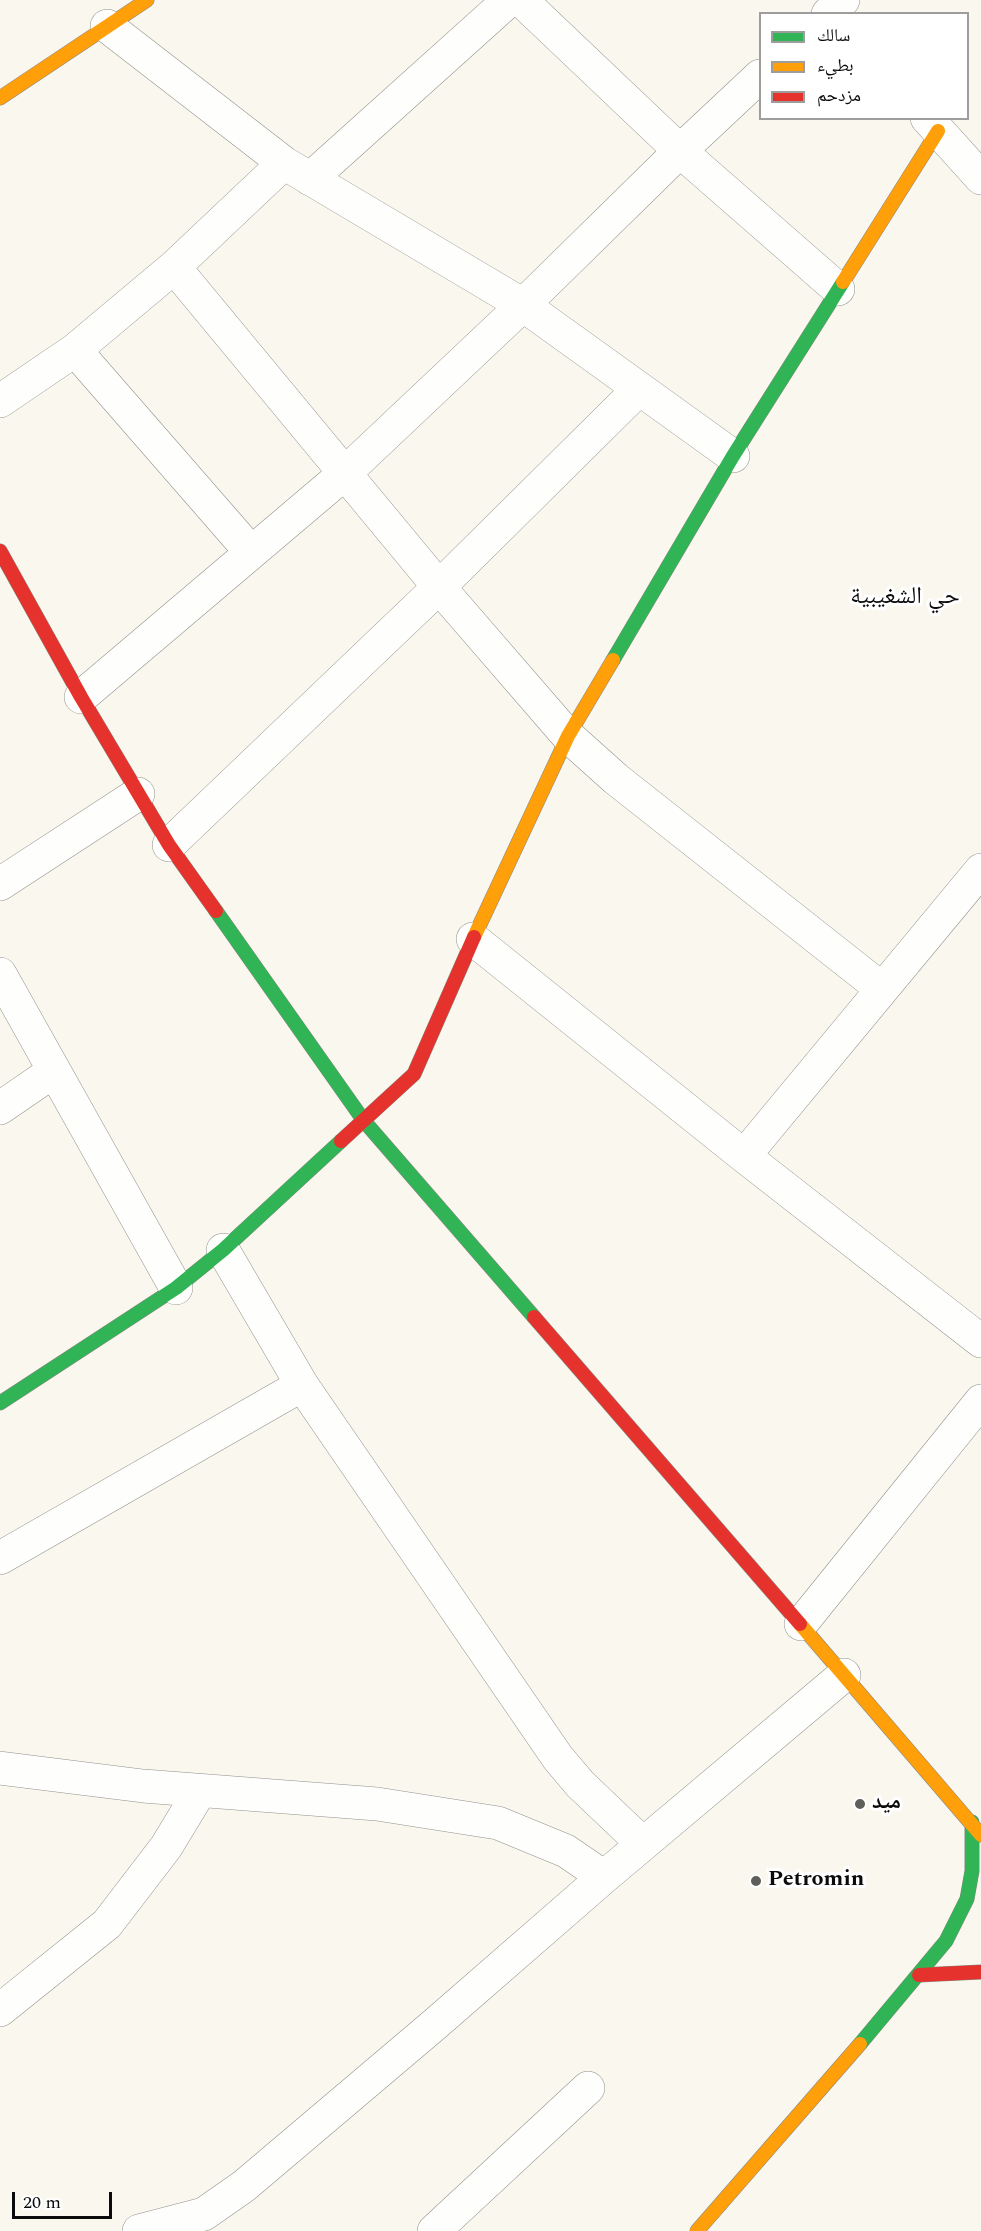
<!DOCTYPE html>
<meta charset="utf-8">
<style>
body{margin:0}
#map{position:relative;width:981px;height:2231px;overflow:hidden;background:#f9f7ee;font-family:Spectral,"Noto Naskh Arabic",serif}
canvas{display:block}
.legend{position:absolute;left:759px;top:12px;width:210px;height:108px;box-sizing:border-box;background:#fff;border:2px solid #9d9d9d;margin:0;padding:8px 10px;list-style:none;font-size:18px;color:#0b0b0b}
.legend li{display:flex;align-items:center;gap:12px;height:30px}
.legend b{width:30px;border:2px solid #9d9d9d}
.scale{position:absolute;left:12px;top:2192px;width:100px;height:27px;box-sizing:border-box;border:3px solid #0b0b0b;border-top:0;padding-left:8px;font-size:18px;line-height:21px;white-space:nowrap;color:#0b0b0b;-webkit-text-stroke:4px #fff;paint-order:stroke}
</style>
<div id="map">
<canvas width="981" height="2231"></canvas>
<ul class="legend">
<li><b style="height:8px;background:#30b455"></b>سالك</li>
<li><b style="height:8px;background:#ff9f0a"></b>بطيء</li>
<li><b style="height:8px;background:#e5322d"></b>مزدحم</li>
</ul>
<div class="scale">20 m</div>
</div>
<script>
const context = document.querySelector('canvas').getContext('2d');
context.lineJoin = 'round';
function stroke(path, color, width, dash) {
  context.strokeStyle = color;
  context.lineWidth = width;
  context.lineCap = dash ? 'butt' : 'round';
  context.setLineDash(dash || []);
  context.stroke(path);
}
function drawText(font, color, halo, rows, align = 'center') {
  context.font = font + ' Spectral,"Noto Naskh Arabic",serif';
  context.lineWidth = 6;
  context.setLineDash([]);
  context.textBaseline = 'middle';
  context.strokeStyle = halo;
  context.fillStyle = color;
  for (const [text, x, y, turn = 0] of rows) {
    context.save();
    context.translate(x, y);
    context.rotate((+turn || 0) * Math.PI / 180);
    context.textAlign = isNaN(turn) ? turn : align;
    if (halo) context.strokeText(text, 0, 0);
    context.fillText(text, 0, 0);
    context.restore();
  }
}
const street = new Path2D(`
 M521 0 680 151 838 289
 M828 14 843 0
 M107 26 284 163 523 305 733 456
 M927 118 981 178
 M310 179 509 0
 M174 267 439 587 568 736 616 779 882 989
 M75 350 251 552
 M0 401 75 350 174 267 284 163
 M81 697 344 474 523 305 680 151 760 76
 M169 845 439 587 639 389
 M0 884 138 794
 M473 939 744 1156 981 1341
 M0 974 176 1288
 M0 1108 54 1071
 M744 1156 981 870
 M223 1250 302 1385 558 1758 580 1784 643 1844
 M0 1558 302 1385
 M801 1624 981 1401
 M0 1768 143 1786 377 1804 498 1823 566 1851 604 1877
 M0 2010 107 1924 166 1847 200 1791
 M139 2231 204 2214 244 2186 434 2025 604 1877 844 1675
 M434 2231 588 2088`);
const fast = new Path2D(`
 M613 660 733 456 843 282
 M216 911 364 1121 534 1317
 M0 1403 176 1288 223 1250 341 1141
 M860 2044 946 1941 967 1899 972 1871V1822`);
const slow = new Path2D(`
 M0 98 147 0
 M843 282 938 131
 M474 937 568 736 613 660
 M800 1624 981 1835
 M697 2231 860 2044`);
const jam = new Path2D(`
 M0 551 81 697 169 845 216 911
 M341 1141 414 1074 474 937
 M534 1317 800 1624
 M919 1975 981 1972`);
stroke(street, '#92918d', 34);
stroke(fast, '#898884', 15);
stroke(slow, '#898884', 15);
stroke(jam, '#898884', 15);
stroke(street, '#fefefc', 33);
stroke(fast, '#30b455', 14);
stroke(slow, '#ff9f0a', 14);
stroke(jam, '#e5322d', 14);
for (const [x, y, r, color] of [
 [860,1804,6,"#5e5e5a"],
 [756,1881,6,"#5e5e5a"]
]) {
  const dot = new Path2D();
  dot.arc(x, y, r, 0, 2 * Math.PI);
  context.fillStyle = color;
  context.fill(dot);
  stroke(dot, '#fff', 2);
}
drawText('bold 22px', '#0b0b0b', '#fff', [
 ["ميد",872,1804],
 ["Petromin",768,1881]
], 'left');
drawText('24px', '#0b0b0b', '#fff', [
 ["حي الشغيبية",905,598]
]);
</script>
